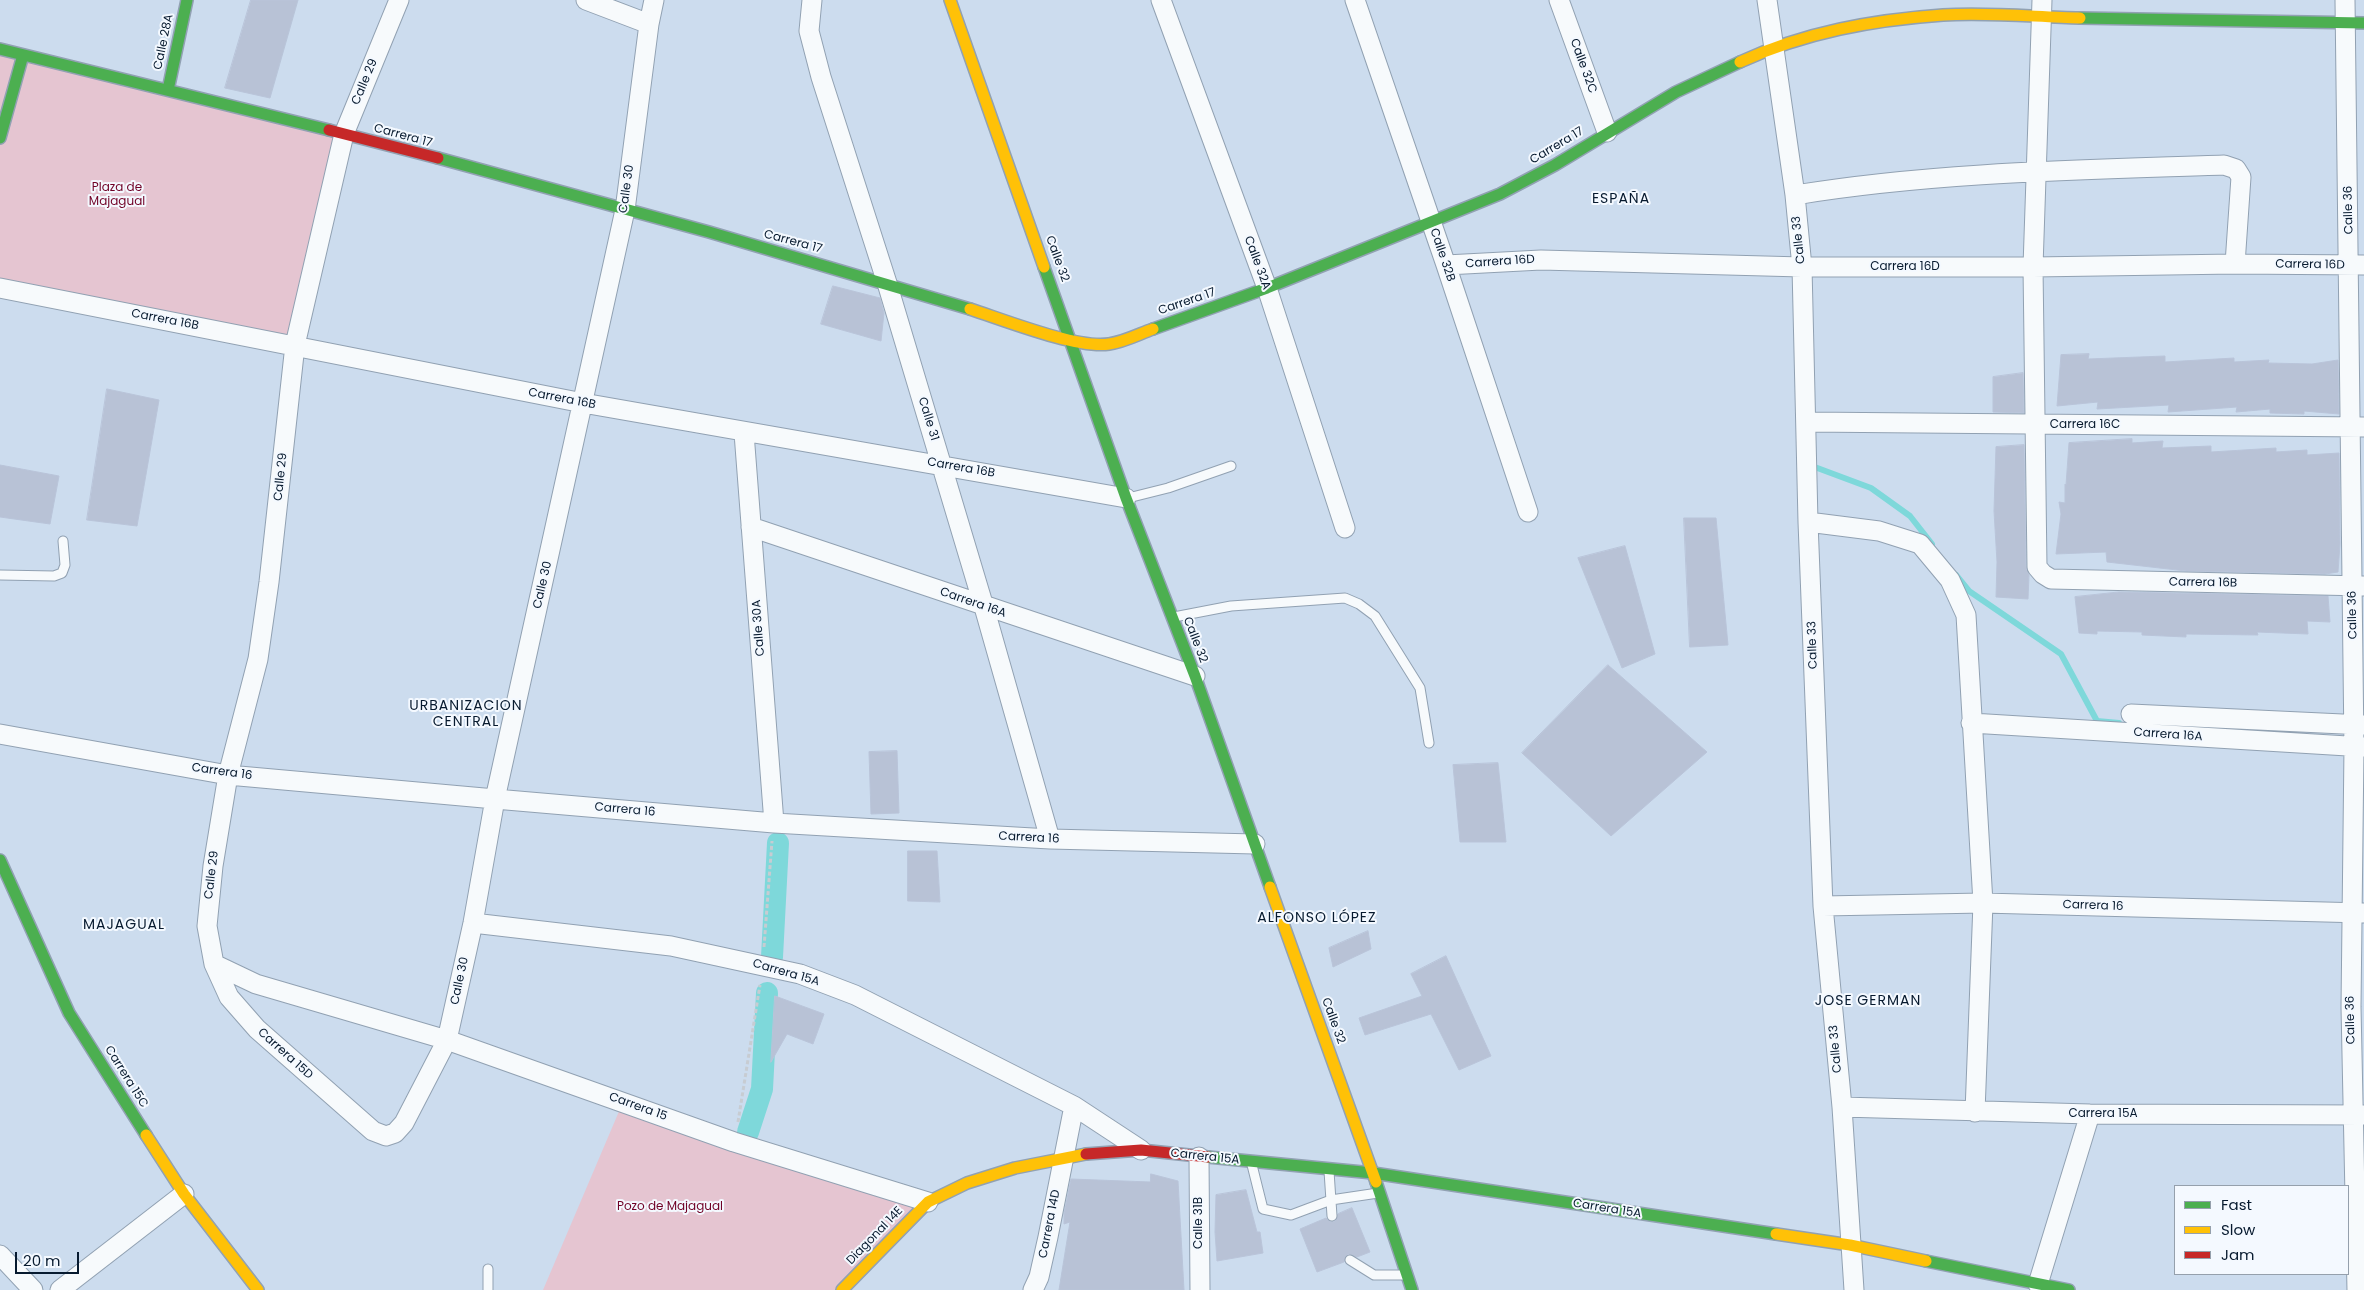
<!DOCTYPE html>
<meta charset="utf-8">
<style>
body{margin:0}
#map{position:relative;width:2364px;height:1290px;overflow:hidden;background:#ccdcee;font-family:Poppins,sans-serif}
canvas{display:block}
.legend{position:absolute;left:2174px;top:1185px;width:175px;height:90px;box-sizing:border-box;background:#f4f9ff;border:1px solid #95a0ac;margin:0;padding:6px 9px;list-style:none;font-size:15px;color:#071a2f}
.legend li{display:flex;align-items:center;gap:10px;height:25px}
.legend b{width:25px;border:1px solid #95a0ac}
.scale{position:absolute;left:15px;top:1252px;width:64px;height:22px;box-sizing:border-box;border:2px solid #071a2f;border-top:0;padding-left:6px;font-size:15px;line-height:18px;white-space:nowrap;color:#071a2f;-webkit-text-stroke:4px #f4f9ff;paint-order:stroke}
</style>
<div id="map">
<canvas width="2364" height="1290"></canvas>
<ul class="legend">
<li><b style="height:6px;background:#4caf50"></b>Fast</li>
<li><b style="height:6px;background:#ffc107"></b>Slow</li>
<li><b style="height:6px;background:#c62828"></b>Jam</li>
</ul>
<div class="scale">20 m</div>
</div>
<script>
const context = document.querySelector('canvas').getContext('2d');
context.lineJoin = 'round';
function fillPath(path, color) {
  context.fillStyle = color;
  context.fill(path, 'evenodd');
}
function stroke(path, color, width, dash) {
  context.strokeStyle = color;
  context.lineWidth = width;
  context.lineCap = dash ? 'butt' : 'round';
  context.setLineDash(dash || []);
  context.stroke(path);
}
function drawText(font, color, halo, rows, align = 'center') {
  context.font = font + ' Poppins,sans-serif';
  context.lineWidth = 4;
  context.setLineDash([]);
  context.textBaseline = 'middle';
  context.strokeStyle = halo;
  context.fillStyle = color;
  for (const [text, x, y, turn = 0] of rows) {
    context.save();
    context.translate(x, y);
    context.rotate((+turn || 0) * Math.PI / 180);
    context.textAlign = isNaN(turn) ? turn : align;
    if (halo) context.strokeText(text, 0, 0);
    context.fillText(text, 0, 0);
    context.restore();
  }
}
fillPath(new Path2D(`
 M0 49 344 134 295 345 0 288Z
 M623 1102 935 1206 842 1290H543Z`), '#e5c5d1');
stroke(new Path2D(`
 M1812 466 1871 488 1910 516 1932 544
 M1956 575 1969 591 2061 654 2097 721 2119 723`), '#7ed8da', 6);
stroke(new Path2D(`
 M772 957 778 843
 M748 1132 762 1089 767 993`), '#7ed8da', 22);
const building = new Path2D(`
 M251 0H298L270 98 225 88Z
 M833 286 880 298 884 313 881 341 821 324Z
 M2089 354 2088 359 2165 356V362L2234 358V362L2269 360 2268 363 2312 364 2338 360 2339 414 2304 411V414L2270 413V409L2236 412 2237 407 2168 412 2169 405 2097 409 2098 402 2057 406 2061 355Z
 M2023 373 2024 413 1993 412V377Z
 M107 389 159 400 137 526 87 520Z
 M2132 439V443L2163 441 2162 448 2211 446V452L2276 448V452L2307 450V455L2339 453 2340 544 2338 572 2325 574 2186 571 2107 562 2106 552 2056 554 2061 514 2059 502 2065 503V484L2066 485 2069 443Z
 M2024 445 2026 567 2029 575 2028 599 1996 597 1997 562 1994 511 1996 447Z
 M0 465 59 476 50 524 0 517Z
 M1684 518H1716L1728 645 1690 647Z
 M1625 546 1655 654 1622 668 1578 558Z
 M2119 592 2328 596 2330 622 2307 621 2308 634 2257 632 2258 635 2186 634V637L2142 635V632L2097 631V634L2079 633 2075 597Z
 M1608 665 1707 752 1611 836 1522 753Z
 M897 751 899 813 871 814 869 752Z
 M1498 763 1506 842H1460L1453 765Z
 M908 851H937L940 902 908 901Z
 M1368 931 1371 949 1333 967 1329 948Z
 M1446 956 1491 1056 1459 1070 1431 1014 1365 1035 1359 1018 1422 996 1411 974Z
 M775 996 824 1014 813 1044 787 1034 771 1062Z
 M1151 1174 1178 1181 1184 1290H1059L1070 1222 1064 1224V1214L1071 1179 1150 1182Z
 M1246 1190 1257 1232H1260L1263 1253 1217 1261 1215 1232 1216 1195Z
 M1352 1208 1370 1252 1357 1257 1348 1254 1344 1262 1317 1272 1300 1229 1326 1218 1330 1222 1335 1221 1338 1214Z`);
fillPath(building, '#b8c2d6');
stroke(building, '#b9c4d9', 1);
const lane = new Path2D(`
 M1128 498 1168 488 1231 466
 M0 575 54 576 62 573 65 565 63 541
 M1174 617 1231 606 1345 598 1359 604 1375 616 1420 688 1429 743
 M1252 1165 1263 1209 1291 1215 1331 1200 1378 1193
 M1329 1171 1332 1216
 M1350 1260 1374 1275H1404
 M488 1290V1269`);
const street = new Path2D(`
 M399 0 344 134 295 345 269 582 258 659 228 775 213 866 207 926 214 964 229 997 257 1029 373 1131 386 1136 395 1133 404 1123 447 1040 473 923 495 799 625 210 649 24 654 0
 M586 0 649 24
 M812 0 809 31 821 77 887 283 984 607 1050 839
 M1161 0 1267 288 1345 528
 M1355 0 1446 265 1528 512
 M1559 0 1607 132
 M1767 0 1795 195 1802 267 1808 522 1823 906 1842 1107 1854 1290
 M2042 0 2033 267 2037 567 2043 574 2051 579 2364 586
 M2345 0 2354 747 2351 1007 2357 1290
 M1795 195C1936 172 2081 170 2224 165L2236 169 2241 177 2235 264
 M1446 265 1541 260 1802 267H2033L2235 264 2364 265
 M0 288 583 403 1126 498
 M1807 422 2364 427
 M744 433 774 823
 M1808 522 1879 531 1920 544 1950 580 1966 615 1983 903 1975 1112
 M751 527 1195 676
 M2131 714 2364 725
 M1971 723 2364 747
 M0 734 228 775 495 799 774 823 1050 839 1255 844
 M1823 906 1983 903 2363 913
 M473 923 671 946 800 974 855 995 1074 1106 1141 1150
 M214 964 256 984 447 1040 734 1142 928 1202
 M1842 1107 2090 1114 2364 1115
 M1199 1157 1200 1290
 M0 1255 33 1290
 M2038 1284 2090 1114
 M60 1290 184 1194
 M1033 1290 1039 1277 1048 1237 1074 1106`);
const fast = new Path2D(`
 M2080 18 2364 23
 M0 49 329 130
 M168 90 187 0
 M0 138 23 55
 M438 158 709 232 970 309
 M1044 267 1126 498 1195 676 1270 887
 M1153 329 1267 288 1500 194 1555 165 1676 92 1740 62
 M0 860 69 1013 146 1135
 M1208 1157 1373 1173 1776 1234
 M1376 1182 1412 1290
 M1926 1261 2069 1290`);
const slow = new Path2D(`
 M950 0 1044 267
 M1740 62C1805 32 1873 20 1943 15 1988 12 2035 17 2080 18
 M970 309C1004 320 1077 349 1109 344 1124 342 1139 334 1153 329
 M1270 887 1376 1182
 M146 1135 184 1194 258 1290
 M1776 1234 1850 1245 1926 1261
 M842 1290 928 1202 967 1183 1015 1168 1086 1154`);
const jam = new Path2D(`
 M329 130 438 158
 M1086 1154 1141 1150 1208 1157`);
stroke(lane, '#91a1b2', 11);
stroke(street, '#91a1b2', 21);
stroke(fast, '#91a1b2', 14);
stroke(slow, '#91a1b2', 14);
stroke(jam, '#91a1b2', 14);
stroke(new Path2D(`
 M764 947 772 841
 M738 1122 760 985`), '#c7ccd2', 3, [4, 2.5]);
stroke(lane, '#f7fafc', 9);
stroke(street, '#f7fafc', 19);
stroke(fast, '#4caf50', 11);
stroke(slow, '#ffc107', 11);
stroke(jam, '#c62828', 11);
drawText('12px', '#071a2f', '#f4f9ff', [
 ["Calle 28A",164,42,-78],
 ["Calle 32C",1583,66,70],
 ["Calle 29",365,82,-67],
 ["Carrera 17",403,136,15],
 ["Carrera 17",1557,146,-31],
 ["Calle 30",627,189,-82],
 ["Calle 36",2349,210,-91],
 ["Calle 33",1799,240,-96],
 ["Carrera 17",793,242,15],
 ["Calle 32B",1442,255,71],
 ["Calle 32",1057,259,70],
 ["Carrera 16D",1500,262,-4],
 ["Calle 32A",1257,263,70],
 ["Carrera 16D",2310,265,1],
 ["Carrera 16D",1905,267],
 ["Carrera 17",1187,302,-19],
 ["Carrera 16B",165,320,11],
 ["Carrera 16B",562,399,11],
 ["Calle 31",928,419,73],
 ["Carrera 16C",2085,425],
 ["Carrera 16B",961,468,10],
 ["Calle 29",281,477,-84],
 ["Carrera 16B",2203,583,1],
 ["Calle 30",543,585,-77],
 ["Carrera 16A",973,603,19],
 ["Calle 36",2353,615,-91],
 ["Calle 30A",759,628,-94],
 ["Calle 32",1195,640,69],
 ["Calle 33",1813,645,-92],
 ["Carrera 16A",2168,735,4],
 ["Carrera 16",222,772,8],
 ["Carrera 16",625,810,5],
 ["Carrera 16",1029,838,3],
 ["Calle 29",212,875,-83],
 ["Carrera 16",2093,906,2],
 ["Carrera 15A",786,973,16],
 ["Calle 30",460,981,-78],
 ["Calle 36",2351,1020,-91],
 ["Calle 32",1333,1021,70],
 ["Calle 33",1836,1049,-95],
 ["Carrera 15D",285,1054,42],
 ["Carrera 15C",126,1077,58],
 ["Carrera 15",638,1107,20],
 ["Carrera 15A",2103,1114],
 ["Carrera 15A",1205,1157,6],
 ["Carrera 15A",1607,1209,9],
 ["Calle 31B",1199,1223,-90],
 ["Carrera 14D",1050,1224,-79],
 ["Diagonal 14E",875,1236,-46]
]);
drawText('12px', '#700126', '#f4f9ff', [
 ["Plaza de",117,188],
 ["Majagual",117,202],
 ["Pozo de Majagual",670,1207]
]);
context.letterSpacing = '1px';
drawText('14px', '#071a2f', '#f4f9ff', [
 ["ESPAÑA",1621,199],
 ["URBANIZACION",466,706],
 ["CENTRAL",466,722],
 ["ALFONSO LÓPEZ",1317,918],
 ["MAJAGUAL",124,925],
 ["JOSE GERMAN",1868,1001]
]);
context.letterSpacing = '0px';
</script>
